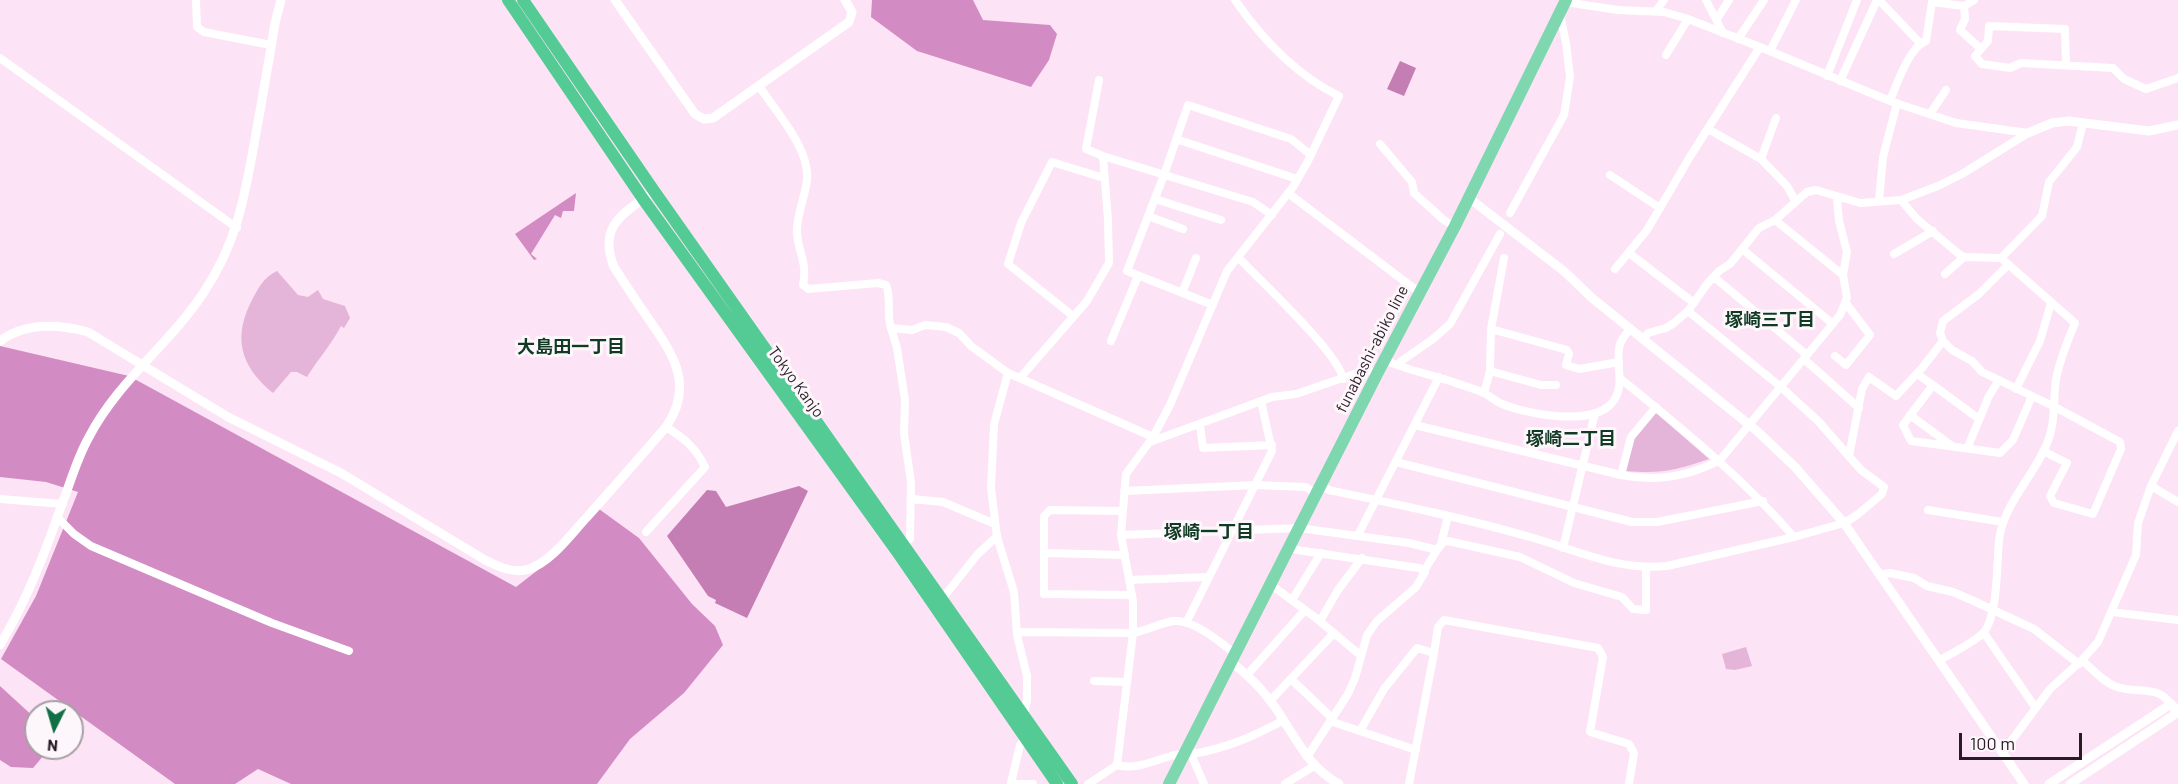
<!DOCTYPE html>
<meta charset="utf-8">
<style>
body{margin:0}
#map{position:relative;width:2178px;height:784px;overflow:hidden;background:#fce3f5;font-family:Barlow,sans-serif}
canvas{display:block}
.north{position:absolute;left:24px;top:700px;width:60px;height:60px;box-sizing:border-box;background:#fdf7fb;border:2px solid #a79fa5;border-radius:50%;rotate:185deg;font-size:16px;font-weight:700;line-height:24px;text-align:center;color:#271c24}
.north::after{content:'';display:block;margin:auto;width:21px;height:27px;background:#106f44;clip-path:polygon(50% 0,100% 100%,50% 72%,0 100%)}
.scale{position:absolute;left:1959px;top:733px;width:123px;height:27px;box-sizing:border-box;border:3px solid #271c24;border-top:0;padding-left:8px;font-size:18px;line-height:21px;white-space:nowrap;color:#271c24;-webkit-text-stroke:4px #fdf7fb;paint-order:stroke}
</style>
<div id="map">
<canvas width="2178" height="784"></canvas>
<div class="north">N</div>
<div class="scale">100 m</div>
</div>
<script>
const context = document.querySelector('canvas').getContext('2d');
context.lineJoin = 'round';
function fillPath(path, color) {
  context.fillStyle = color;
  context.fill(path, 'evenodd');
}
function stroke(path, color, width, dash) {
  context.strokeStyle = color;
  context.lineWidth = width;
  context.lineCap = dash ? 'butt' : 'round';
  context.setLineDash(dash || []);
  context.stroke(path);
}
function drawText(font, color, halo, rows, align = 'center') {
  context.font = font + ' Barlow,"Noto Sans JP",sans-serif';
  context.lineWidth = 6;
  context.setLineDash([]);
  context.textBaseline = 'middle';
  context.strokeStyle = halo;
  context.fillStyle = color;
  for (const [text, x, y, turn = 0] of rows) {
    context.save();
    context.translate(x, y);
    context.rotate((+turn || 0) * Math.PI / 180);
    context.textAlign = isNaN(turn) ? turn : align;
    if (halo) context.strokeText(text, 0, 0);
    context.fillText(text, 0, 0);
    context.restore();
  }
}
fillPath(new Path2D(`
 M277 271 298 295 308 297 318 290 323 299 345 306 350 318 344 328 341 326C331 345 318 359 307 377L297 372H291L273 393C240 366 232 337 253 298 259 287 264 277 277 271Z
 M1655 412 1709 459C1676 470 1662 474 1626 471L1633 438Z
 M1746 647 1752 666 1735 670 1726 669 1722 654Z`), '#e4b5d8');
fillPath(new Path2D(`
 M872 0H973L983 20 1050 25 1057 34 1049 60 1031 87 917 51 871 17Z
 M576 193 574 211H563L561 218 555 215 531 254 537 259 534 260 515 234Z
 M0 346 129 376 516 587 556 556 599 509 639 538 692 604 715 626 723 645 684 693 630 739 597 784H291L258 769 235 784H175L1 659 36 596 78 492 46 482 0 477Z
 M0 686 36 719V748H50L33 768 11 767 0 760Z`), '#d38cc3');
fillPath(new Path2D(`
 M1400 61 1416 68 1404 96 1387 89Z
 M799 486 808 491 747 618 715 603 716 600 708 596 667 536 707 490 716 491 726 507Z`), '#c47eb4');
stroke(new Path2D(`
 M196 0 197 27 204 32 271 45
 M1706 0 1723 33
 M1879 0 1920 43
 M1565 2 1618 10 1664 12 1688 19 1760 47 1890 101 1956 123 2028 133
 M1964 6 1965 19 1960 30 1981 49
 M1656 11 1664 0
 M1717 19 1729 0
 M1738 39 1764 0
 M1770 51 1796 0
 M1666 55 1688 19
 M0 58 237 228
 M2066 64 2065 29 1989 26 1988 41 1975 56 1982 64 2010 68 2021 63 2113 68 2124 79 2146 89 2178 78
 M1827 76 1857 0
 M1099 80 1086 149 1103 156 1253 202 1272 215
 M1840 81 1877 0
 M759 86C776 112 810 148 807 180 805 197 797 214 797 230 797 253 808 260 803 285L808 289 878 283 886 285C892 300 886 314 891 328L912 330 925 325 946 327 959 333 971 346 1008 373 1153 437
 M1890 101C1897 84 1909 47 1926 41L1932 2 1964 6 1974 0
 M1930 114 1946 90
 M1708 129 1761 159 1787 186 1796 202
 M1176 139 1297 179
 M1380 144 1412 182 1414 193 1445 221 1455 226
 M1761 159 1776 118
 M1610 175 1660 208
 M1288 193 1420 293
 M1155 199 1221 220
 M1901 200 1938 186 1962 174 2028 133
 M1879 201 1883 157 1897 103
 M1510 213 1564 115 1570 77 1566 43 1560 15
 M1148 216 1183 229
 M1775 220 1843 275
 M1742 249 1833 324
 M1629 253 1694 303
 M1894 254 1933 231
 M1238 257C1259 280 1339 353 1343 379
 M2001 258 2042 216 2049 182 2077 147 2083 123
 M2008 265 1979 294 1943 321 1940 333 1943 341 1952 350 1972 361 1982 372 2055 407 2120 442 2121 449 2093 514 2054 503 2050 496 2067 463 2043 451
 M1615 269 1647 230 1691 155 1760 47
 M1945 274 1964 257
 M1714 277 1807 355
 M1182 293 1196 258
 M1213 305 1127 271 1164 175 1188 105 1291 139 1311 155
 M1073 316 1008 264 1021 223 1052 162 1104 178
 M891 328 897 348 905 400 904 434 911 482 910 539 902 544
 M1491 329 1567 350 1569 354 1566 365 1579 369 1619 362
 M1643 339 1648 333 1666 328 1674 323 1688 311 1707 284 1719 271 1730 264 1759 228 1775 220 1807 192 1816 190 1860 203 1901 200 1917 219 1959 254 1964 257 2001 258 2075 323C2067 342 2060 359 2056 379 2053 399 2056 419 2049 438 2037 474 2004 501 1999 540 1997 561 1998 618 1983 633 1973 643 1952 653 1940 660
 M1111 341 1138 276
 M1835 356 1846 365 1870 335 1845 302
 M1804 359 1859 408
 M1385 360C1403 369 1429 374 1450 381 1461 385 1473 388 1484 393 1490 396 1494 400 1500 403 1524 414 1588 426 1610 405 1628 387 1614 365 1620 344 1622 338 1627 333 1630 329
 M1399 365 1400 362 1433 339 1450 324 1500 234
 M1490 371 1541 385H1556
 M1008 373 994 424 991 488 997 537 1014 592 1017 635 1027 676V700L1024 716
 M1917 374 1933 385
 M1020 378 1087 301 1109 263 1108 220 1103 156
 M1621 379C1682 429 1742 477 1794 537
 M1999 380 1989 396 1969 444 1971 449 2000 453 2013 440 2032 396
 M2016 389 2040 341 2051 303
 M1484 393 1490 371 1491 329 1504 258
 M1910 415 1952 446
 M1200 425 1203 448 1272 445
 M1415 425 1621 475C1656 482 1688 477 1720 460L1840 315 1847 298 1843 275 1847 252 1839 221 1837 197
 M1150 442 1272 397 1296 394 1366 370 1377 374
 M1971 449 1911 441 1903 425 1933 385 1979 419
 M1849 456 1862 389 1869 377 1896 396 1922 368 1943 341
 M1396 462 1632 522H1657L1763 501
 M1621 475 1631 437 1656 407
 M1321 485 1329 490C1396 504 1464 518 1530 537 1577 550 1616 571 1667 566L1794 537 1844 523 1857 515 1882 494 1884 487 1861 470 1819 422 1782 388 1688 311
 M2151 486 2178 502
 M1124 491 1255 485 1306 487 1317 494
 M0 499 63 504
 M912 499 943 502 995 524
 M1928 510 2003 522
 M1123 511 1050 510 1044 516V594L1132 595
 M57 517 74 534 91 546 272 623 349 651
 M646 532 705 467C696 448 684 438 666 427
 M1121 535 1299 528 1409 543 1437 550 1443 542 1448 541 1520 557 1574 583 1622 597 1633 609 1646 610V568
 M1358 535 1439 377
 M1441 544 1448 516
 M1290 546 1297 550 1419 568 1425 572 1416 587 1377 621 1367 635 1355 678 1348 694 1307 757
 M1563 548 1595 413
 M1044 553 1125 555
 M1424 571 1437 550
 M1880 575 1890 573 1914 578 1927 586 1953 592 1976 602 2034 629 2079 664
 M1129 580 1208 577
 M1270 584 1316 618 1360 655
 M942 599 977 555 997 536
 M1292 600 1321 553
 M2112 612 2178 620
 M1320 621 1338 590 1362 558
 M1186 623 1272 451 1261 401
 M1017 632 1133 633C1146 631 1163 622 1174 621 1193 619 1221 642 1235 654
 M1984 633 2035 707
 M1434 653 1438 627 1444 620 1598 648 1603 657 1590 732 1629 744 1634 753 1629 784
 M2082 660C2092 669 2104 683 2117 687 2138 694 2156 684 2171 704
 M1247 675 1305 610
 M1291 679 1332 718
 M1094 681 1127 682
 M1270 701 1334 633
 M1330 721 1416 750
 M1360 731 1384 689 1417 648 1434 653 1409 784
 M2001 749 2009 744 2050 689 2082 660 2098 642 2136 555 2138 523 2151 486 2178 431
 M1191 754 1204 784
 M1117 765C1137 770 1152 761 1171 756 1181 753 1192 754 1203 752 1234 745 1256 735 1284 720
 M1011 783 1020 745 1026 740
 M1011 784H1033
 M1088 784 1117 765 1133 633V601L1121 535 1126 474 1153 437 1170 405 1227 271 1293 187 1307 163 1339 96C1296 75 1262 39 1235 0
 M1285 784 1314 766`), '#fff', 8);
stroke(new Path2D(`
 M615 0 695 114 704 119 713 118 849 22 852 12 845 0
 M2028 133 2052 123 2069 121 2149 131 2178 125
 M1469 198 1565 272 1592 298 1757 431 1795 467 1844 523 2024 784
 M0 341C26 322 58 324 88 332L228 417 341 473 485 560C499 567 514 574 529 569 552 561 571 534 587 517 614 487 640 457 666 427 695 385 673 354 648 318 636 301 625 284 614 267 599 229 619 216 647 196
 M0 645C27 600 45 553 62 504 71 481 77 458 89 437 118 381 170 344 204 292 237 243 245 195 255 139 262 100 269 61 275 23L281 0
 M1231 662C1251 677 1271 699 1284 721 1300 746 1312 769 1339 784
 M2049 784 2171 704 2176 709 2174 715 2070 784`), '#fff', 9);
stroke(new Path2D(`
 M1169 784 1377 374 1455 226 1566 0`), '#7fd7af', 12);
stroke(new Path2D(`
 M508 0 643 199 898 553 1057 784
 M523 0 654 191 1072 784`), '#54ca94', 12);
drawText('16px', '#271c24', '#fdf7fb', [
 ["funabashi-abiko line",1372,349,-63],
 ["Tokyo Kanjo",796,382,54]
]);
drawText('bold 18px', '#103a24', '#fdf7fb', [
 ["塚崎三丁目",1770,320],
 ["大島田一丁目",571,347],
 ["塚崎二丁目",1571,439],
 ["塚崎一丁目",1209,532]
]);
</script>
